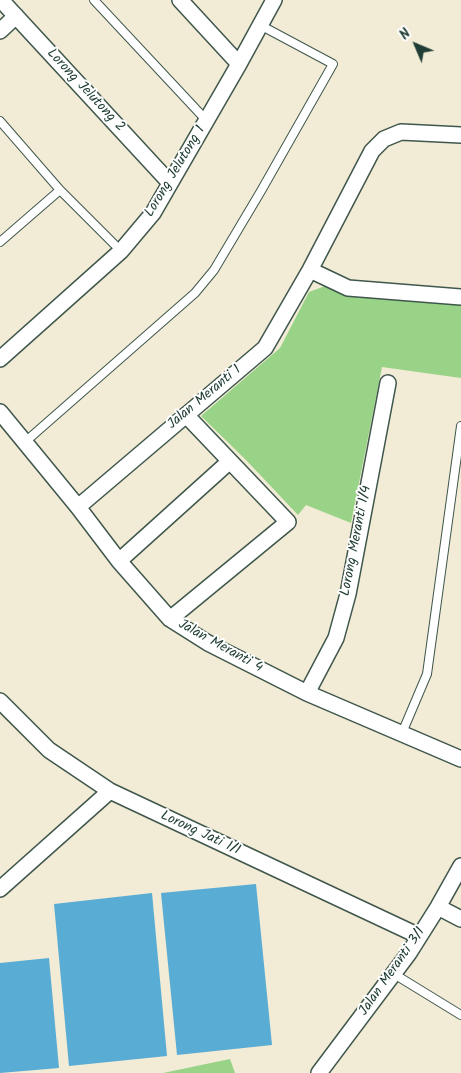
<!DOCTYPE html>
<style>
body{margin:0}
#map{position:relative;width:461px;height:1073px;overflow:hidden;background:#f2ebd5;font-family:Kalam,sans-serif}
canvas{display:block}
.north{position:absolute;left:391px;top:20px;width:50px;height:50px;-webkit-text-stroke:4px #fff;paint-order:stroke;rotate:315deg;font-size:14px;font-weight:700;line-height:20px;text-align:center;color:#1f3d34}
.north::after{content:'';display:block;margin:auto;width:18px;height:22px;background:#1f3d34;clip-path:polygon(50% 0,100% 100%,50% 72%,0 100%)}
</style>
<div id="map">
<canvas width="461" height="1073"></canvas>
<div class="north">N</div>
</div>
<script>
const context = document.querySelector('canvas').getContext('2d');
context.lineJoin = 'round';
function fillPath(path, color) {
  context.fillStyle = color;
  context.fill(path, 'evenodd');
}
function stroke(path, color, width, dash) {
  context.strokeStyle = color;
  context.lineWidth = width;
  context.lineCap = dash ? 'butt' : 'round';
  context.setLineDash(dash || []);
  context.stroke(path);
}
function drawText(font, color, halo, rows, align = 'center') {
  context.font = font + ' Kalam,sans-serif';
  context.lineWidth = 4;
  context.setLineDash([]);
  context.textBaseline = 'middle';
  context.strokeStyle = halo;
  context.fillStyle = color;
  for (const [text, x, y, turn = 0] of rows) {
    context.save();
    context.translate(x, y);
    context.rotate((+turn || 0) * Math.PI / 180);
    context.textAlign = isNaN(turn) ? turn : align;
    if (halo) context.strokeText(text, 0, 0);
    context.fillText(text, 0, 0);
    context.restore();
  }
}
fillPath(new Path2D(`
 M325 286 349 295 461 305V378L382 367 351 523 306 505 298 515 246 460 201 416 280 348 309 292Z
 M230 1059 235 1073H163Z`), '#98d387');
fillPath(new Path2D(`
 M256 884 272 1045 177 1055 161 893Z
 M152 893 167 1056 69 1066 54 904Z
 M49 958 59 1068 0 1073V963Z`), '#59acd4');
const lane = new Path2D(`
 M94 0 207 121
 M0 121 60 190 121 251
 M0 242 60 190
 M25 442 195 293 214 270 261 191 333 64 260 25
 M402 733 427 674 461 426
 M394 974 461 1015`);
const street = new Path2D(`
 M1 0 170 183
 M180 0 239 64
 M0 31 16 16
 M310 270 348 288 461 297
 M0 359 121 251 153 213 239 64 274 0
 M0 412 78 507 119 561 170 619 208 643 307 693 461 759
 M78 507 265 348 310 270 372 151 384 139 401 132 461 135
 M119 561 230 461
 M170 619 288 522 186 415
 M307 693 336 638 348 594 388 383
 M0 701 49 750 110 791 419 936
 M0 889 110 791
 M438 907 461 919
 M319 1073 409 953 438 907 461 866`);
stroke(lane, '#3f574c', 10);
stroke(street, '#3f574c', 18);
stroke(lane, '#fff', 8);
stroke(street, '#fff', 15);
drawText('14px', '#1f3d34', '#fff', [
 ["Lorong Jelutong 2",85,91,47],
 ["Lorong Jelutong 1",176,172,-59],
 ["Jalan Meranti 1",205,398,-40],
 ["Lorong Meranti 1/4",357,541,-79],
 ["Jalan Meranti 4",220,647,29],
 ["Lorong Jati 1/1",200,834,25],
 ["Jalan Meranti 3/1",393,972,-55]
]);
</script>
